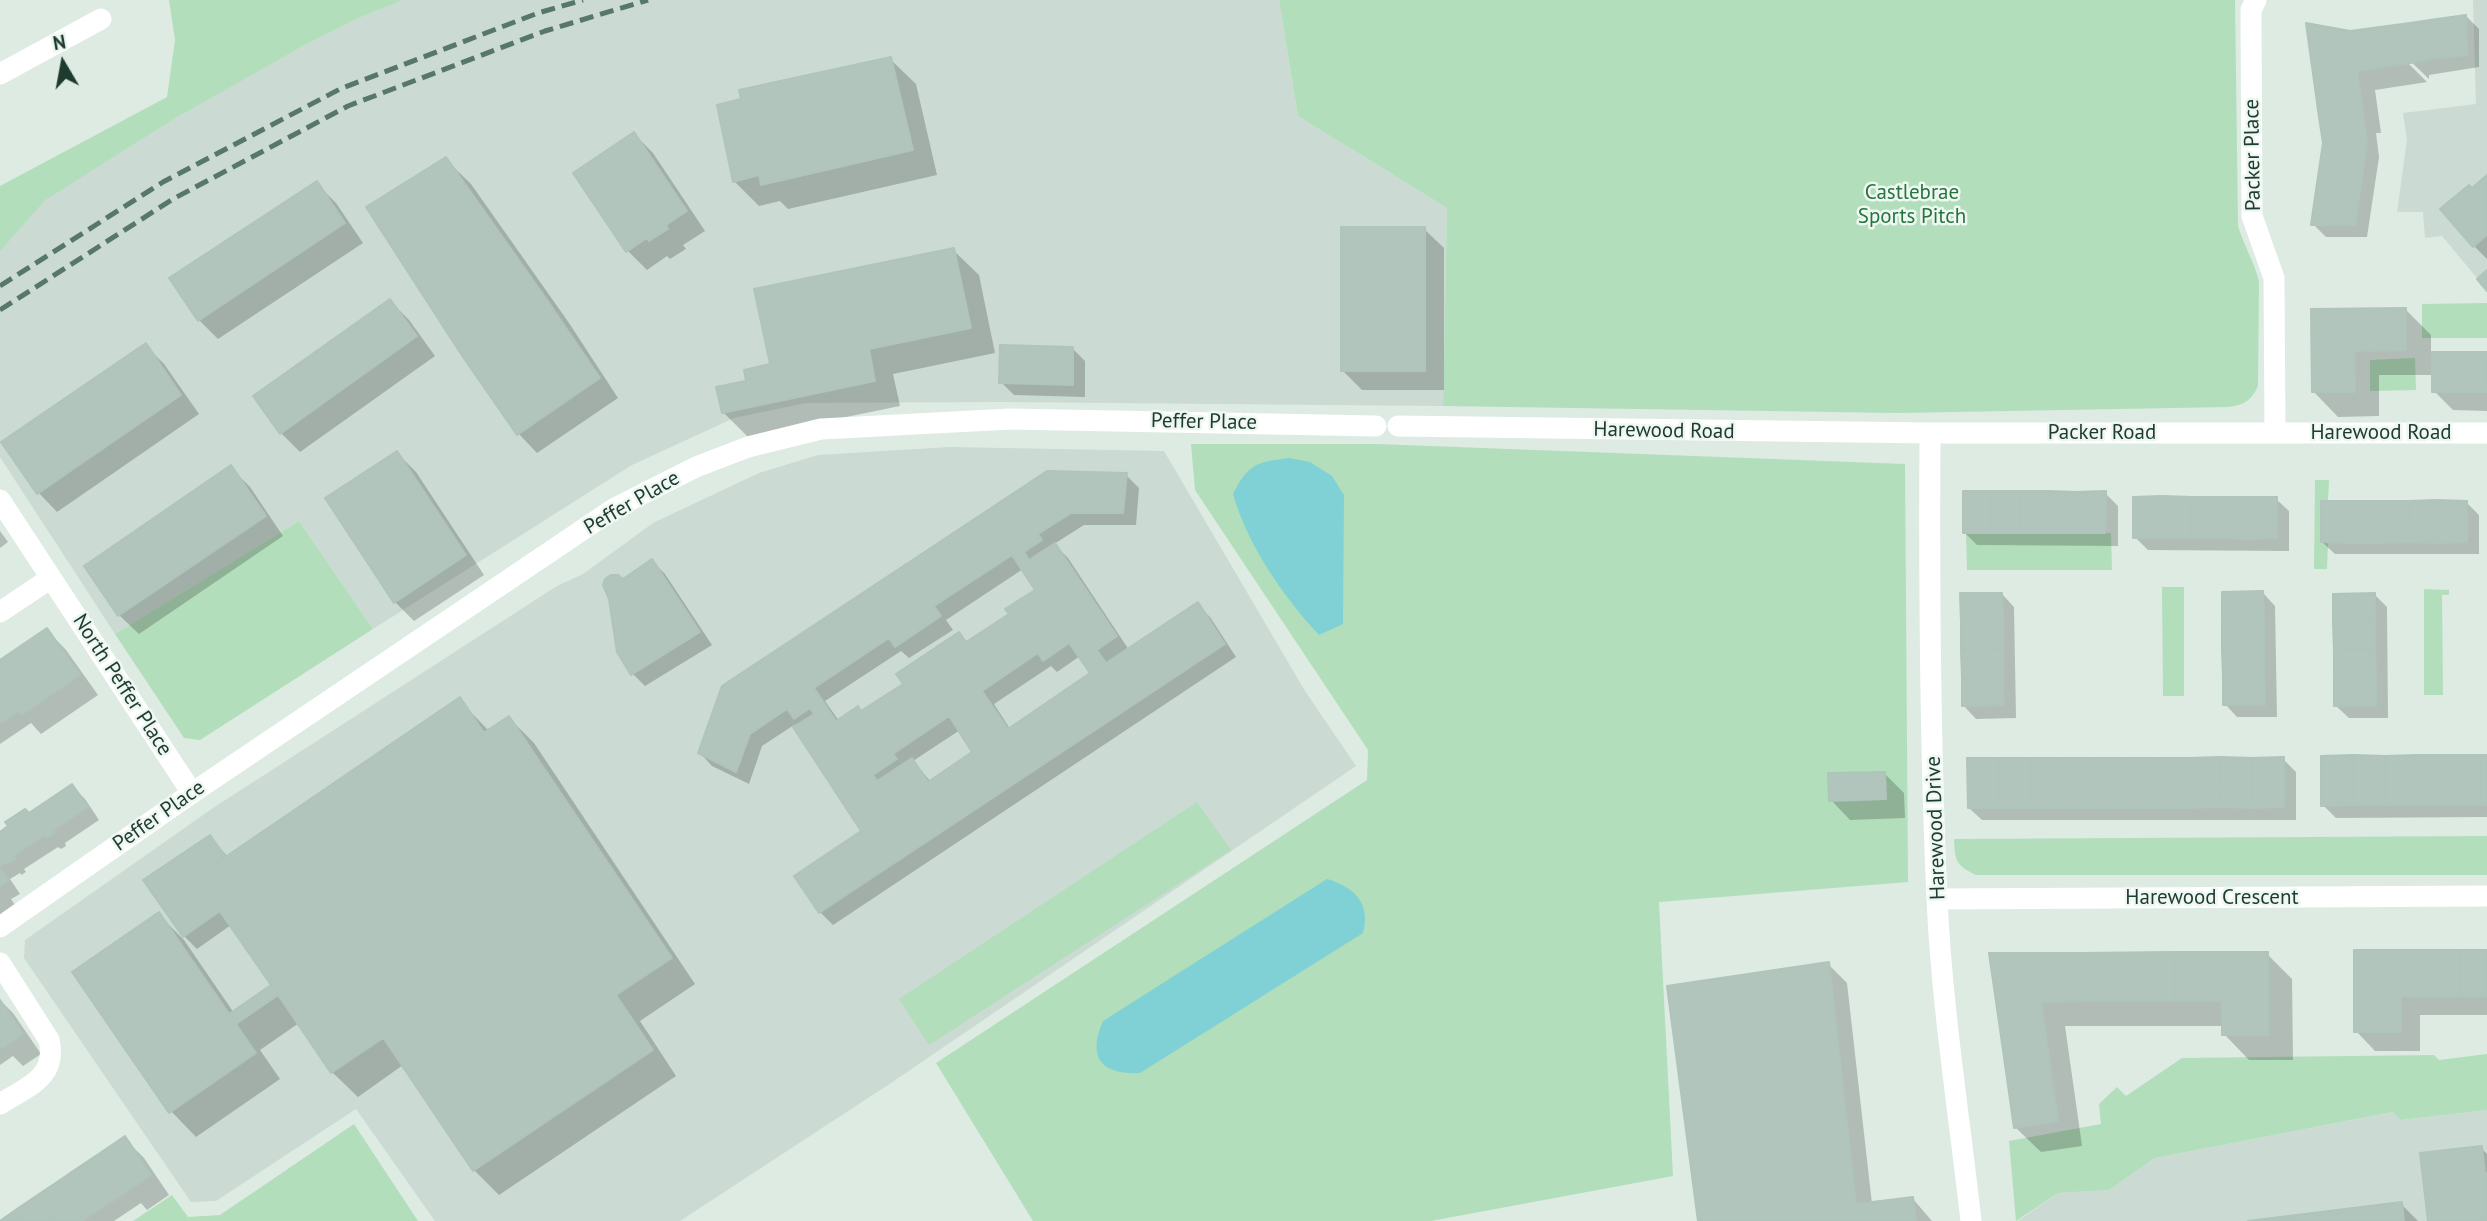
<!DOCTYPE html>
<style>
body{margin:0}
#map{position:relative;width:2487px;height:1221px;overflow:hidden;background:#ddebe3;font-family:"PT Sans",sans-serif}
canvas{display:block}
.north{position:absolute;left:28px;top:28px;width:70px;height:70px;-webkit-text-stroke:5px #eef7f1;paint-order:stroke;rotate:350deg;font-size:19px;font-weight:700;line-height:28px;text-align:center;color:#1e3b30}
.north::after{content:'';display:block;margin:auto;width:24px;height:32px;background:#1e3b30;clip-path:polygon(50% 0,100% 100%,50% 72%,0 100%)}
</style>
<div id="map">
<canvas width="2487" height="1221"></canvas>
<div class="north">N</div>
</div>
<script>
const context = document.querySelector('canvas').getContext('2d');
context.lineJoin = 'round';
function fillPath(path, color) {
  context.fillStyle = color;
  context.fill(path, 'evenodd');
}
function stroke(path, color, width, dash) {
  context.strokeStyle = color;
  context.lineWidth = width;
  context.lineCap = dash ? 'butt' : 'round';
  context.setLineDash(dash || []);
  context.stroke(path);
}
function drawText(font, color, halo, rows, align = 'center') {
  context.font = font + ' "PT Sans",sans-serif';
  context.lineWidth = 5;
  context.setLineDash([]);
  context.textBaseline = 'middle';
  context.strokeStyle = halo;
  context.fillStyle = color;
  for (const [text, x, y, turn = 0] of rows) {
    context.save();
    context.translate(x, y);
    context.rotate((+turn || 0) * Math.PI / 180);
    context.textAlign = isNaN(turn) ? turn : align;
    if (halo) context.strokeText(text, 0, 0);
    context.fillText(text, 0, 0);
    context.restore();
  }
}
fillPath(new Path2D(`
 M403 0H1279L1298 116 1447 208 1443 406 1001 402 806 403 734 418 632 465 373 629 299 521 115 634 0 457V242L17 204 303 46 354 20Z
 M2473 0H2487V290L2442 236 2425 238 2423 212H2397L2407 140 2403 113 2476 104Z
 M950 447 1164 451 1305 691 1356 766 891 1083 680 1221H435L356 1109 216 1201 191 1202 24 958 25 940 213 808 557 586 583 574 653 523 759 473 818 455Z
 M2487 1110V1221H2018L2058 1193 2109 1190 2155 1158 2394 1112 2402 1120Z`), '#cbdad2');
fillPath(new Path2D(`
 M169 0H403L354 20 303 46 177 117 45 200 0 251V186L167 97 175 40Z
 M1279 0H2235L2238 226C2244 246 2255 263 2259 282L2258 386C2251 401 2244 405 2228 407L1898 413 1443 406 1447 208 1298 116Z
 M2487 303V338H2422V304Z
 M2415 358 2416 390 2370 391V360Z
 M1191 444H1377L1905 464 1908 882 1659 902 1673 1176 1431 1221H1033L936 1063 1367 780 1368 750 1195 490Z
 M2315 480H2329L2328 501 2321 502V542L2328 543 2327 569H2314Z
 M299 521 373 629 200 740 184 738 115 634Z
 M1966 533H2111L2112 570H1967Z
 M2162 587H2184V696H2163Z
 M2424 589 2449 590V595H2442L2443 695H2424Z
 M1197 802 1231 850 929 1045 899 999Z
 M2487 836V875H1976C1956 865 1955 862 1954 839Z
 M2487 1054V1110L2401 1120 2393 1112 2155 1158 2109 1190 2058 1193 2016 1221 2009 1141 2101 1124 2099 1104 2117 1087 2126 1096 2182 1058 2434 1055 2439 1060Z
 M354 1124 418 1221H133L172 1195 188 1217 220 1215Z`), '#b3debb');
fillPath(new Path2D(`
 M1289 458 1310 462 1332 476 1344 495 1343 624 1319 635C1283 596 1248 546 1233 494 1248 464 1257 462 1289 458Z
 M1327 879C1355 887 1371 904 1363 933L1140 1073C1101 1075 1087 1057 1103 1021Z`), '#7fd1d5');
fillPath(new Path2D(`
 M2466 16 2479 29V67L2429 75V79L2405 56 2403 58 2427 82 2375 90 2381 133H2376L2379 157 2367 237H2326L2313 224 2350 33Z
 M890 59 916 84 937 175 788 209 780 201 759 206 734 181Z
 M634 134 653 153 705 231 683 245 686 249 670 259 667 256 647 270 628 251Z
 M445 159 471 184 569 323 618 398 537 453 518 433Z
 M2487 177V259L2474 246 2472 190Z
 M317 184 336 203 363 243 218 339 199 320Z
 M1424 229 1444 248V390H1362L1343 371Z
 M953 250 979 275 995 353 893 374 900 406 748 437 723 412 748 382Z
 M390 301 409 320 435 356 300 452 281 433Z
 M2406 310 2431 335V353H2487V411L2453 410 2434 391V375H2379V416L2338 417 2313 391V311Z
 M145 345 164 364 199 414 57 512 38 492Z
 M1072 348 1085 361V397L1014 395 1001 382Z
 M397 453 416 472 484 575 414 621 395 602Z
 M231 468 250 487 283 536 139 634 119 615 86 566Z
 M1126 475 1139 488 1136 525H1084L1054 544 1068 558 1129 650 1197 605 1210 617 1236 657 833 925 820 912 864 832 794 725 762 746 749 784 712 766 700 753ZM1023 569 1037 590 1011 614 968 643 959 634 905 684 862 712 839 721 825 701 901 651 909 658 953 630 946 620ZM1080 656 1092 674 1010 729 994 704 1051 666 1057 672ZM960 730 975 752 931 782 913 761Z
 M2105 493 2118 506V546L1977 545 1964 532Z
 M2276 499 2289 511V551L2148 550 2135 537Z
 M2466 502 2479 515V554H2335L2322 542Z
 M0 531 8 542 0 548Z
 M652 561 665 574 712 645 645 686 632 673 623 582Z
 M2263 593 2275 606 2277 717H2237L2225 704Z
 M2002 594 2014 607 2016 718 1976 719 1964 706Z
 M2374 594 2387 607 2388 718H2349L2336 706Z
 M47 630 66 650 98 695 41 734 31 723 0 744V662Z
 M459 700 489 731 509 718 534 743 695 984 640 1021 676 1076 499 1195 474 1170 403 1065 358 1097 332 1072 299 1023 260 1050 280 1079 196 1137 171 1111 159 915 184 940 234 1013 274 986 231 925 197 949 184 936 146 881 210 837 228 857Z
 M2487 757V817L2336 818 2323 805Z
 M2283 759 2296 772V820H1982L1969 808Z
 M1884 773 1904 793 1905 818 1850 820 1831 800Z
 M72 786 85 799 99 820 65 843 66 846 61 849 58 847 24 869 26 872 24 873 22 875 20 873 10 879 20 894 11 899 20 913 0 927V834Z
 M2487 951V1015H2420V1051H2375L2356 1031V952Z
 M2267 954 2292 979 2293 1060H2249L2224 1034V1026H2065L2082 1146 2041 1152 2015 1127 1991 955Z
 M1828 964 1847 983 1872 1204 1913 1199 1932 1221H1700Z
 M0 1000 13 1013 41 1054 23 1066 13 1056 0 1065Z
 M125 1139 144 1158 169 1195 147 1210 141 1203 114 1221H2Z
 M2481 1148 2487 1154V1221H2429Z
 M2401 1204 2418 1221H2262Z`), '#0003');
const building = new Path2D(`
 M2466 15 2467 55 2438 58 2437 19Z
 M2437 19 2438 58 2410 63V23Z
 M2306 23 2350 31 2410 23V63L2357 71 2363 114 2319 117Z
 M891 57 913 150 761 185 759 175 733 182 717 105 741 99 739 90Z
 M2363 114 2367 143H2323L2319 117Z
 M634 132 687 211 666 225 668 229 649 241 647 238 626 252 573 173Z
 M2323 143H2367L2363 170H2319Z
 M446 157 545 297 461 354 366 207Z
 M2319 170H2363L2359 197H2315Z
 M2487 175V235L2473 247 2440 209 2469 185 2472 188Z
 M317 181 345 223 198 321 169 278Z
 M2315 197H2359L2355 225H2311Z
 M1341 227H1425V371H1341Z
 M954 248 971 328 869 349 875 381 722 413 716 387 746 381 744 370 770 364 754 289Z
 M2487 270V291L2477 279Z
 M545 297 600 378 517 435 461 354Z
 M390 299 417 336 280 434 253 396Z
 M2406 308V350L2354 351 2355 392H2312L2311 309Z
 M146 343 181 395 37 494 1 442Z
 M1000 345 1073 347V385L999 383Z
 M2432 352H2487V392H2432Z
 M397 451 466 555 394 603 325 498Z
 M231 465 266 516 118 616 84 566Z
 M1047 471 1127 473 1123 513H1071L1038 534 1042 540 1024 552 1029 560 1055 543 1117 636 1097 650 1106 663 1198 602 1225 644 819 913 794 876 861 831 793 727 814 714 810 708 794 719 787 709 750 734 736 772 698 753 722 686ZM1012 555 1035 590 1005 609 1009 614 966 642 959 632 896 674 903 684 861 711 858 706 836 721 814 688 889 638 895 647 941 616 934 606ZM1069 643 1090 673 1008 729 982 691 1038 653 1043 661ZM949 716 972 752 928 782 912 758 877 781 873 775 897 759 893 754Z
 M1963 491H1991V533H1963Z
 M1991 491H2020V533H1991Z
 M2020 491H2048V533H2020Z
 M2048 491 2077 492V533H2048Z
 M2106 491 2105 533H2077V492Z
 M2162 496V538H2133V497Z
 M2162 496 2191 497 2190 538H2162Z
 M2191 497H2219V538H2190Z
 M2219 497H2248V539L2219 538Z
 M2248 497H2277V538L2248 539Z
 M2437 500 2467 501V542L2438 543Z
 M2437 500 2438 543 2408 542 2409 501Z
 M2321 501H2350V543L2321 542Z
 M2350 501H2379V543H2350Z
 M2379 501H2409L2408 542 2379 543Z
 M652 559 700 632 631 675 617 652 609 599 603 585 605 579 611 575H618L623 579Z
 M2263 591 2264 620 2222 621V592Z
 M1960 593H2002L2003 621 1961 622Z
 M2375 593V621L2333 622V594Z
 M2264 620V648L2222 649V621Z
 M2003 621V649L1961 650V622Z
 M2375 621V649L2334 650 2333 622Z
 M47 628 80 675 21 715 0 685V660Z
 M2264 648V676L2223 677 2222 649Z
 M2003 649V677L1962 678 1961 650Z
 M2375 649 2376 678H2334V650Z
 M2264 676 2265 705H2223V677Z
 M2003 677 2004 705 1962 706V678Z
 M2334 678H2376V706H2334Z
 M0 685 18 711 0 723Z
 M460 697 484 733 273 874 383 1038 331 1073 278 995 236 1024 229 1014 271 985 196 877Z
 M509 716 672 958 616 995 653 1050 473 1171 273 874Z
 M2353 755V805L2321 806V756Z
 M2353 755 2385 756V805H2353Z
 M2416 755V805H2385V756Z
 M2416 755H2448V805H2416Z
 M2448 755H2480V805H2448Z
 M2480 755H2487V805H2480Z
 M2220 757 2252 758V808L2221 807Z
 M2220 757 2221 807 2189 808V758Z
 M2284 757V807L2252 808V758Z
 M1967 758H1999V808H1968Z
 M1999 758H2031V808H1999Z
 M2031 758H2062V808H2031Z
 M2062 758H2094V808H2062Z
 M2094 758H2126V808H2094Z
 M2126 758H2157V808H2126Z
 M2157 758H2189V808H2157Z
 M1885 772 1886 799 1829 801 1828 773Z
 M72 784 88 807 53 830 55 832 47 838 45 835 13 856 15 859 11 861 0 865V832L8 826 5 822 25 809 29 813Z
 M210 835 225 856 196 877 220 911 183 937 143 880Z
 M0 868 8 880 0 886Z
 M159 912 256 1053 169 1113 72 972Z
 M2354 950H2460V996H2401V1032H2354Z
 M2460 950H2487V996H2460Z
 M2175 952V1001H2082V953Z
 M2175 952H2268V1035H2222V1001H2175Z
 M1989 953H2082V1001L2041 1002 2045 1030 2001 1036Z
 M1829 962 1856 1204 1913 1197 1916 1221H1698L1667 986Z
 M0 1000 23 1034 2 1048 0 1044Z
 M2045 1030 2058 1121 2014 1128 2001 1036Z
 M125 1136 151 1175 126 1192 100 1153Z
 M2482 1146 2485 1173H2487V1221H2428L2420 1153Z
 M100 1153 126 1192 105 1206 79 1167Z
 M79 1167 105 1206 83 1220 57 1182Z
 M57 1182 83 1220V1221H53L36 1196Z
 M36 1196 53 1221H21L14 1211Z
 M2402 1202 2404 1221H2248Z
 M14 1211 21 1221H0Z`);
fillPath(building, '#b2c5bc');
stroke(building, '#afc4ba', 2);
stroke(new Path2D(`
 M2256 0 2251 10 2252 216 2274 278 2275 433
 M0 74 101 19
 M1398 426 1930 433H2487
 M1930 433C1929 589 1930 744 1937 900 1942 1007 1959 1114 1971 1221
 M0 500 192 793
 M0 612 51 578
 M1937 899 2487 896
 M0 927 192 793 615 508 696 467 748 447 821 429 1010 419 1376 426
 M0 963 49 1040C58 1077 27 1087 0 1104`), '#fff', 21);
stroke(new Path2D(`
 M0 286 163 182 340 89 538 13 583 0
 M0 310 173 199 348 106 545 31 648 0`), '#57776b', 5, [14, 7]);
drawText('21px', '#1e3b30', '#eef7f1', [
 ["Packer Place",2253,155,-91],
 ["Peffer Place",1204,422,1],
 ["Harewood Road",1664,431,1],
 ["Packer Road",2102,433],
 ["Harewood Road",2381,433],
 ["Peffer Place",632,503,-30],
 ["North Peffer Place",122,685,57],
 ["Peffer Place",159,816,-35],
 ["Harewood Drive",1936,828,-92],
 ["Harewood Crescent",2212,898]
]);
drawText('21px', '#25753c', '#eef7f1', [
 ["Castlebrae",1912,193],
 ["Sports Pitch",1912,217]
]);
</script>
